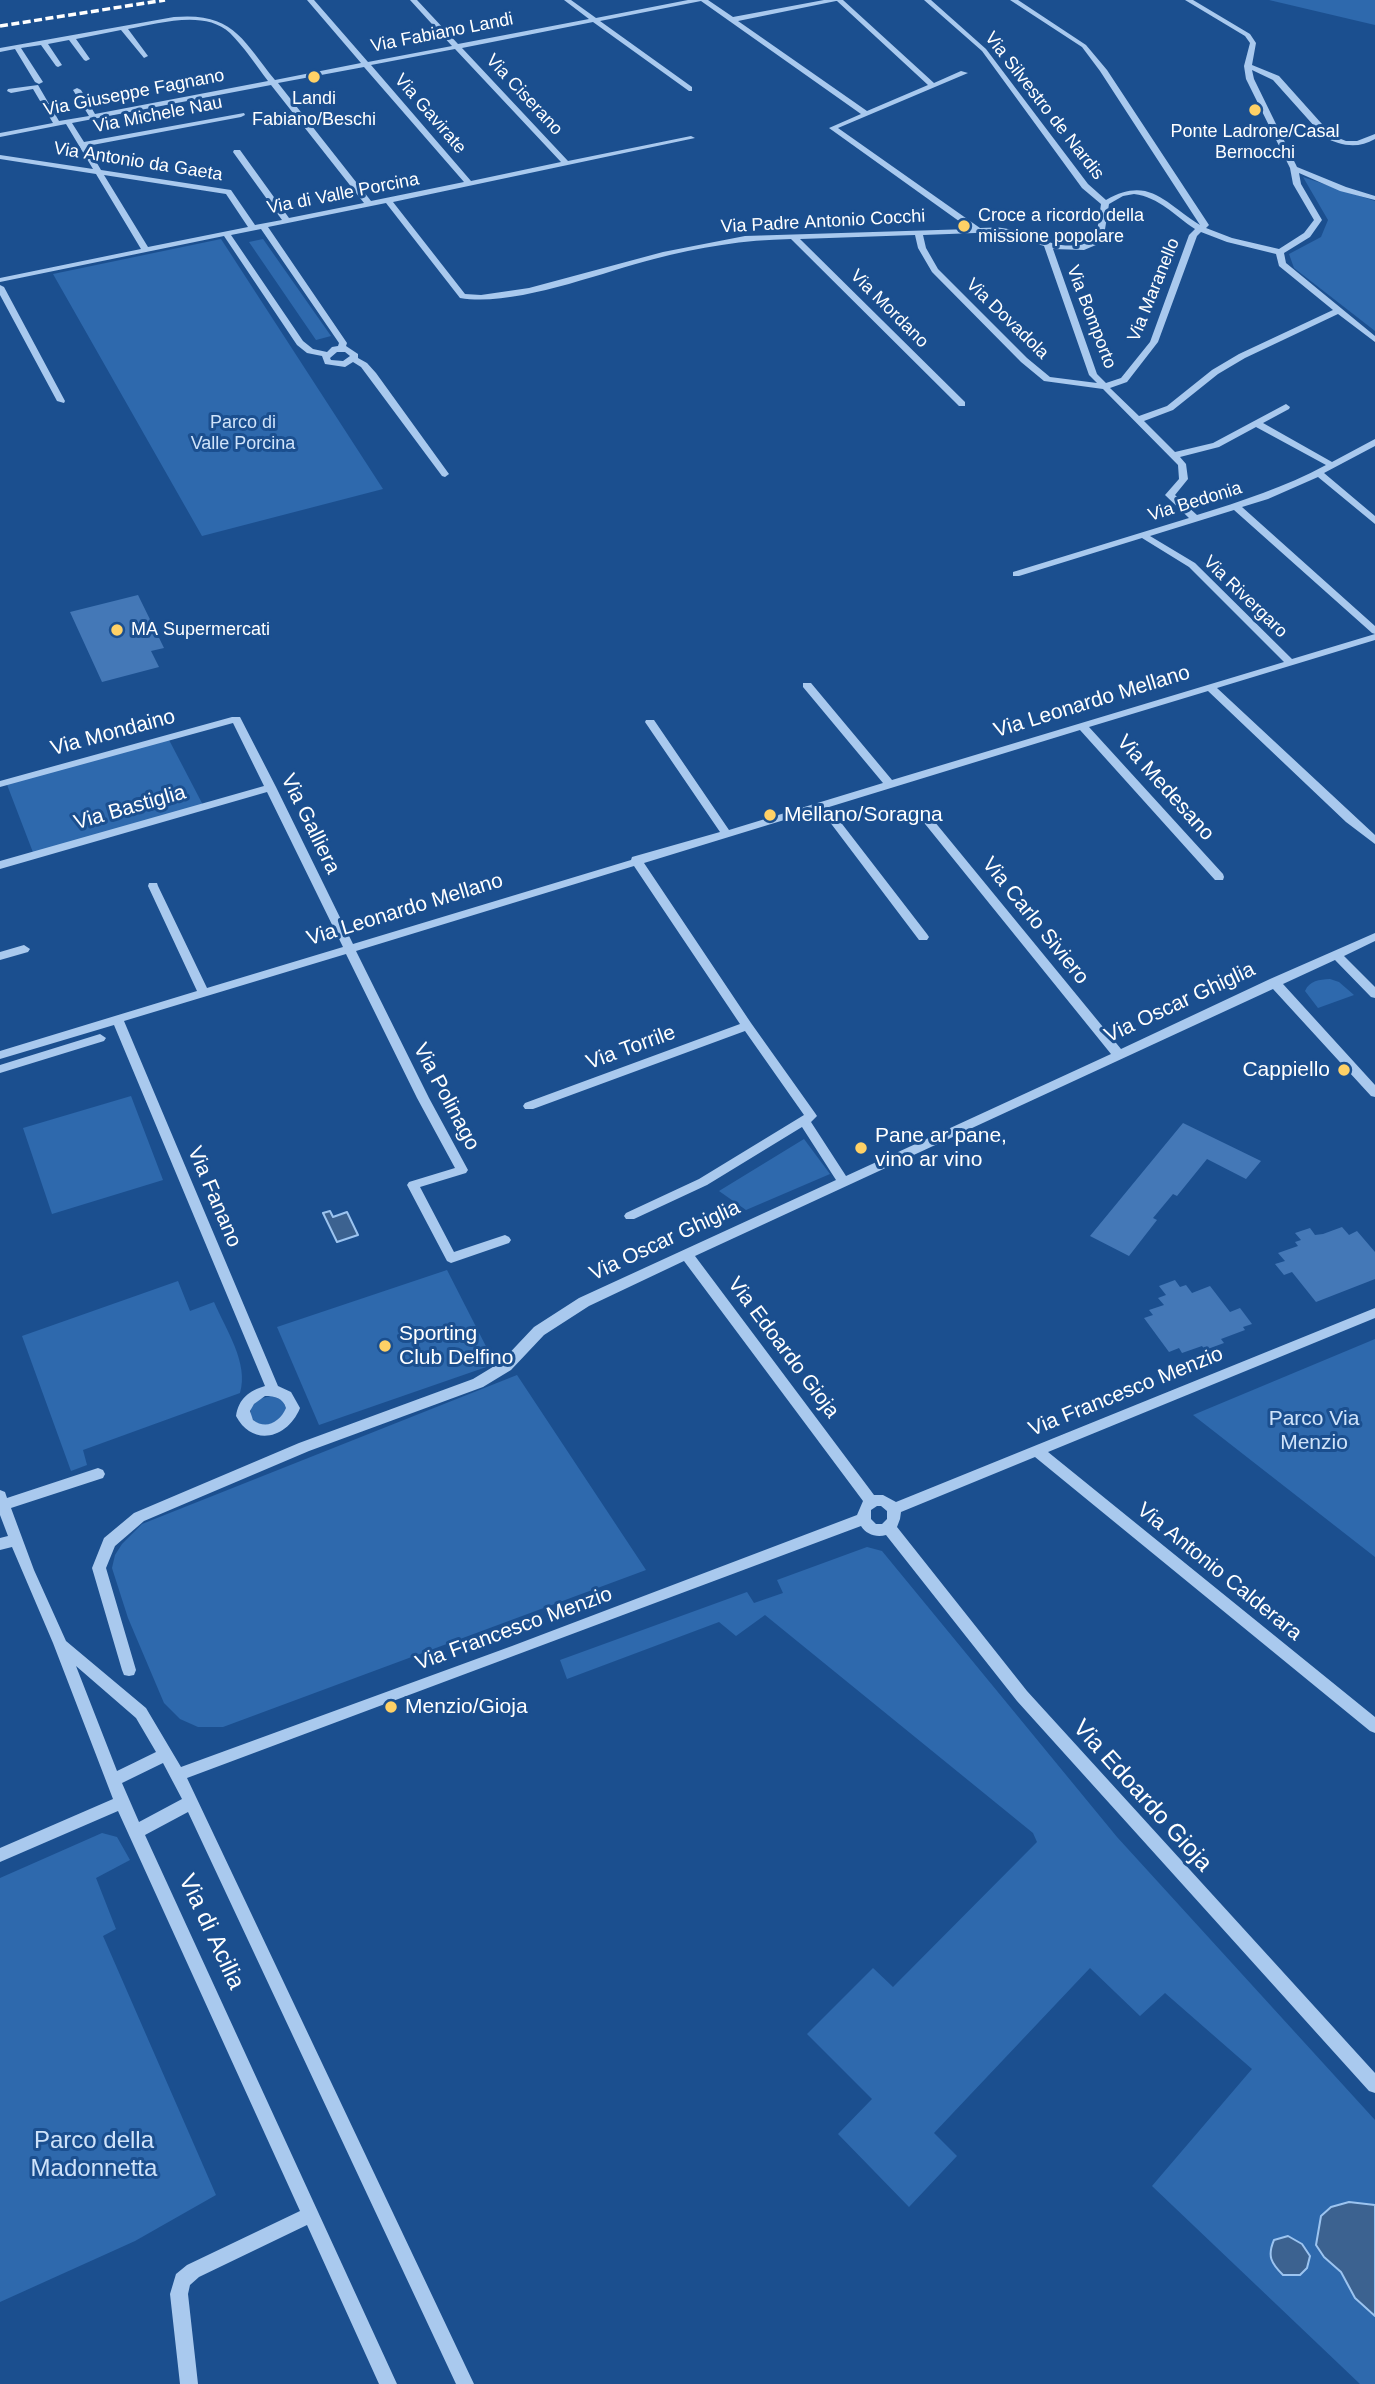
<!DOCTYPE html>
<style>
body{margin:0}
canvas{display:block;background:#1b4f8f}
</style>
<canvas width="1375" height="2384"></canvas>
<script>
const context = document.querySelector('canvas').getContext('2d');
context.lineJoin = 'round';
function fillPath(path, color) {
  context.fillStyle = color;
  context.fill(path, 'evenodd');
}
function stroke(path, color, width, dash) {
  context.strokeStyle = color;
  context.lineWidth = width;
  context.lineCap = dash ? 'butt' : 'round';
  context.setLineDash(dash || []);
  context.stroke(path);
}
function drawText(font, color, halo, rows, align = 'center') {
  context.font = font + ' Arial,sans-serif';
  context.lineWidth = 6;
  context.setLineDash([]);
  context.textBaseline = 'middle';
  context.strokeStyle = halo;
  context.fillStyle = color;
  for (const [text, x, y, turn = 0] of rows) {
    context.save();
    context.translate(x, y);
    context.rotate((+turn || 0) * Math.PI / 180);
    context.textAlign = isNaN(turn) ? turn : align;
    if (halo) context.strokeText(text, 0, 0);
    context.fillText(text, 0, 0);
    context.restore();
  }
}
fillPath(new Path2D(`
 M1269 0H1375V25Z
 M1303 177 1375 201V331L1294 268 1289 254 1321 237 1328 220Z
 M221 239 383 489 202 536 53 274Z
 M263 239 331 336 316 340 249 242Z
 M168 738 204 807 34 855 6 782Z
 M1330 979 1339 982 1354 995 1318 1008 1305 991C1310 980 1319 980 1330 979Z
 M131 1096 163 1180 52 1214 23 1128Z
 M804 1139 830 1174 746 1210 719 1191Z
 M447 1270 495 1364 319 1425 277 1327Z
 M178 1281 190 1311 214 1302C226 1330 249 1363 240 1393L83 1450 87 1465 71 1471 22 1336Z
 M1375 1339V1557L1193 1415Z
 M517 1375 646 1570 223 1727H198L180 1719 164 1703 128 1618 112 1568 115 1555 122 1544 142 1524Z
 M271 1396 281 1399 286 1407 285 1416C273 1424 261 1431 251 1417V1407L259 1399Z
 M867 1547 882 1551 1117 1837 1375 2120V2384H1360L1152 2186 1252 2069 1165 1993 1140 2016 1090 1968 934 2133 957 2156 909 2207 838 2134 872 2099 807 2034 873 1968 893 1987 1037 1842 1033 1833 765 1615 736 1636 719 1622 567 1679 560 1660 747 1592 754 1603 783 1593 777 1580Z
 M102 1833 117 1837 130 1860 96 1878 116 1929 103 1936 216 2195 135 2241 0 2302V1878Z`), '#2e69ad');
const water = new Path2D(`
 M330 1211 333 1217 347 1212 358 1235 337 1242 323 1213Z
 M1349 2202 1375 2205V2316L1355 2298 1341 2272 1324 2257 1316 2245 1321 2216 1331 2207Z
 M1288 2236 1302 2244 1310 2256 1307 2268 1300 2275H1283C1271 2263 1267 2256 1274 2240Z`);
fillPath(water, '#3c6290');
stroke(water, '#9cc4f0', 2);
fillPath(new Path2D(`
 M138 595 164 648 151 651 159 667 102 682 70 612Z
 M1183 1123 1261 1161 1246 1179 1207 1159 1177 1196 1173 1194 1153 1218 1157 1220 1129 1256 1090 1236Z
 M1342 1227 1349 1235 1357 1231 1375 1252V1279L1316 1302 1292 1272 1284 1275 1275 1264 1285 1261 1278 1253 1298 1246 1295 1242 1301 1240 1295 1233 1310 1228 1315 1235 1323 1234Z
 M1175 1280 1180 1287 1186 1285 1192 1293 1210 1286 1230 1312 1240 1308 1252 1324 1243 1327 1245 1330 1221 1339 1224 1343 1205 1350 1202 1346 1182 1353 1179 1348 1169 1352 1144 1318 1153 1315 1149 1310 1164 1305 1158 1298 1166 1295 1159 1286Z`), '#4478b7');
fillPath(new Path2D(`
 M307 0H314L368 62 452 46 410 0H417L458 44 589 19 564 0H571L596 18 688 0H708L733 17 824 0H843L934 83 961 71 968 73 838 128 980 228C987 228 995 227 1002 228 1037 233 1060 257 1096 239L1101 204 1082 188 982 51 924 0H931L986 49 1088 184 1106 200C1150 175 1165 204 1200 225L1100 71 1082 47 1010 0H1018L1086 45 1107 70 1209 225 1206 228 1232 238 1279 249 1304 233 1314 220 1293 184 1290 168 1246 79 1244 66 1250 43 1245 36 1185 0H1193L1250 34 1256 43 1252 65 1279 76 1330 133 1336 137 1346 141H1357L1375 134V139C1358 149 1341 146 1324 137L1273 80 1252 70 1254 79 1297 167 1346 187 1375 196V200L1340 191 1299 173 1301 184 1322 220 1310 237 1284 253 1286 263 1375 336V342L1338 314 1245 358 1218 374 1173 410 1144 421 1175 452 1213 443 1286 404 1290 407 1289 409 1263 423 1332 462 1375 439V446L1324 473 1375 516V524L1318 477 1268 499 1242 507 1375 626V634L1372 633 1234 510 1150 536 1195 563 1292 659 1375 634V640L1217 688 1375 835V844L1346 822 1208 691 1089 727 1223 874 1224 877 1223 880H1215L1080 730 829 807 927 934 929 937 927 940H919L820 809 644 863 751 1023 815 1113 817 1116 811 1122 846 1176 1111 1054 917 814 916 812 917 810H925L1121 1049 1270 979 1375 933V941L1344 956 1375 987V998L1371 997 1335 960 1283 984 1375 1085V1097L1371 1096 1273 989 695 1256 874 1495H883L896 1502 1375 1308V1318L1048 1452 1375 1717V1733L1370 1731 1035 1457 901 1512 900 1519 897 1527 1027 1691 1375 2073V2093L1369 2091 1017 1701 886 1535C876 1538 866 1534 861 1526L187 1778 474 2384H456L188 1812 145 1835 397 2384H379L307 2225 199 2277 190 2285 188 2294 198 2384H180L170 2294 176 2274 187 2265 300 2211 118 1811 0 1862V1848L113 1799 53 1643 12 1547 0 1550V1538L8 1536 0 1515V1490L5 1492 7 1498 98 1468 103 1470 105 1474 103 1478 11 1508 34 1570 66 1641 146 1708 181 1767 512 1646 857 1515 863 1501 684 1261 589 1306 544 1335 511 1370 483 1387 309 1451 144 1521 115 1546 106 1568 136 1670 134 1675 129 1676 124 1675 122 1670 92 1568 104 1538 134 1513 299 1443 473 1379 501 1362 534 1327 579 1298 836 1180 802 1127 707 1185 634 1219H626L624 1216 626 1213 699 1179 804 1115 745 1031 533 1109H525L523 1106 525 1103 740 1024 634 866 356 951 429 1098 468 1170 466 1173 420 1187 454 1252 505 1235 509 1237 511 1240 509 1243 451 1263 447 1261 407 1185 409 1182 455 1168 417 1098 346 954 124 1021 278 1386 291 1392 300 1408C288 1438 253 1448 236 1416 239 1398 249 1391 265 1386L114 1025 0 1059V1051L197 991 148 886 149 883H157L158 886 207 988 343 947 267 792 0 869V861L264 786 233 723 0 787V781L232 717H240L276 787 353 944 631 860 632 857 720 832 645 722 646 720H654L729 830 883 783 803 687V683H811L892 780 1284 662 1189 567 1142 538 1019 576H1013V572L1189 518 1165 495 1179 479 1178 465 1103 389 1044 381 1021 362 932 272 918 248 915 235 800 239 965 402V406H959L791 239C744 240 699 247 654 259 599 273 515 307 460 298L386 203 268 227 347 343 346 346 358 354V358L367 363 376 373 449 474 445 477 442 476 361 367 353 362 345 367 325 364 322 356 307 353 297 345 224 236 0 282V278L141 249 96 174 0 159V155L93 169 66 124 0 137V133L53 123 33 89 11 93 7 91 8 89 38 85 59 121 89 116 73 90 77 88 81 90 95 114 268 81C256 65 244 47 230 33 204 9 158 24 128 29L148 56 144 58 121 30 76 39 90 59 86 61 84 60 69 40 48 44 62 65 58 67 56 66 41 45 21 48 43 82 39 84 35 82 15 49 0 52V48L174 17C233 12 242 39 275 80L361 63ZM701 1 861 114 829 128 970 229 745 236 663 252 529 288 481 295 465 294 393 202 695 138 691 136 568 161 462 48 593 22 689 91H692V87L600 21ZM836 1H837L928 85 867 111 738 21ZM455 49 561 162 471 181 371 65ZM364 67 464 182 371 201 278 83ZM271 85 364 203 289 218 240 150H234L233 152 282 220 255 225 231 190 101 170 87 146 241 117 245 115 244 113 84 142 72 123ZM104 175 226 194 248 227 148 247ZM1134 194C1159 197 1175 216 1195 229L1189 235 1150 342 1121 378 1106 383 1097 374 1053 249 1084 250 1103 242 1109 204 1123 196ZM261 229 339 343 338 346 332 347 327 352 313 349 303 341 231 235ZM1000 232 1044 246 1089 375 1097 383 1050 377 1027 358 938 269 926 248 923 235ZM1201 232 1227 242 1276 254 1279 266 1333 310 1239 354 1212 370 1167 406 1139 416 1110 388 1127 382 1158 342 1197 236ZM337 352H345L350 356 343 361 331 360 330 358ZM1256 427 1326 465C1285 487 1242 501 1197 515L1175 495 1188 479 1186 464 1180 457 1219 447ZM265 1396C275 1396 283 1398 286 1408 280 1422 266 1430 253 1420L250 1411 254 1404ZM877 1506H881L887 1511V1519L882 1524H876L871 1519V1510ZM76 1666 136 1718 156 1752 117 1771ZM163 1763 182 1799 139 1822 122 1783Z
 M0 285 4 287 65 401 64 403 57 401 0 295Z
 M24 945 30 949 28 952 0 960V952Z
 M100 1034 106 1038 104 1041 0 1073V1065Z`), '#a9c9ee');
stroke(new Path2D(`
 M0 26 165 0`), '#fff', 3.5, [8, 3.5]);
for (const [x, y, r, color] of [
 [314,77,7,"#ffd166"],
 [1255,110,7,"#ffd166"],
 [964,226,7,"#ffd166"],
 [117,630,7,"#ffd166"],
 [770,815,7,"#ffd166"],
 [1344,1070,7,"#ffd166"],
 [861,1148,7,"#ffd166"],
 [385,1346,7,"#ffd166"],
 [391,1707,7,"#ffd166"]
]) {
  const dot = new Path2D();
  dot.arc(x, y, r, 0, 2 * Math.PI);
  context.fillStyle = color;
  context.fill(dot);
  stroke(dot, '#1b4f8f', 2.5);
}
drawText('18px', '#fff', '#1b4f8f', [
 ["Via Fabiano Landi",442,33,-11],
 ["Via Giuseppe Fagnano",134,93,-11],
 ["Via Ciserano",524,95,47],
 ["Via Silvestro de Nardis",1044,106,52],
 ["Via Gavirate",430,114,49],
 ["Via Michele Nau",158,115,-11],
 ["Via Antonio da Gaeta",138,162,9],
 ["Via di Valle Porcina",343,194,-11],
 ["Via Padre Antonio Cocchi",823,222,-3],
 ["Via Maranello",1154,290,-68],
 ["Via Mordano",889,309,45],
 ["Via Bomporto",1091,317,69],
 ["Via Dovadola",1007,319,44],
 ["Via Bedonia",1195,502,-17],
 ["Via Rivergaro",1245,597,44]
]);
drawText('18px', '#fff', '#1b4f8f', [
 ["Landi",314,99],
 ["Fabiano/Beschi",314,120],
 ["Ponte Ladrone/Casal",1255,132],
 ["Bernocchi",1255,153],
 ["Croce a ricordo della",978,216,"left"],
 ["missione popolare",978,237,"left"],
 ["MA Supermercati",131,630,"left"]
]);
drawText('18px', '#cfe3fa', '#1b4f8f', [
 ["Parco di",243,423],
 ["Valle Porcina",243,444]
]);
drawText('21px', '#fff', '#1b4f8f', [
 ["Via Leonardo Mellano",1092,702,-17],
 ["Via Mondaino",113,733,-15],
 ["Via Medesano",1165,788,48],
 ["Via Bastiglia",130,808,-16],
 ["Via Galliera",310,824,64],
 ["Via Leonardo Mellano",405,910,-17],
 ["Via Carlo Siviero",1035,921,51],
 ["Via Oscar Ghiglia",1180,1003,-25],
 ["Via Torrile",631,1048,-20],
 ["Via Polinago",446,1097,62],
 ["Via Fanano",214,1197,67],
 ["Via Oscar Ghiglia",665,1241,-25],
 ["Via Edoardo Gioja",783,1348,53],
 ["Via Francesco Menzio",1126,1392,-22],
 ["Via Antonio Calderara",1219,1572,39],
 ["Via Francesco Menzio",514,1629,-20]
]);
drawText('21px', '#fff', '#1b4f8f', [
 ["Mellano/Soragna",784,815],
 ["Cappiello",1330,1070,"right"],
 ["Pane ar pane,",875,1136],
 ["vino ar vino",875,1160],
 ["Sporting",399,1334],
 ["Club Delfino",399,1358],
 ["Menzio/Gioja",405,1707]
], 'left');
drawText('21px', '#cfe3fa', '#1b4f8f', [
 ["Parco Via",1314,1419],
 ["Menzio",1314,1443]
]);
drawText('24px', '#fff', '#1b4f8f', [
 ["Via Edoardo Gioja",1142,1796,48],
 ["Via di Acilia",211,1932,65]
]);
drawText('24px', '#cfe3fa', '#1b4f8f', [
 ["Parco della",94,2141],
 ["Madonnetta",94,2169]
]);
</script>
